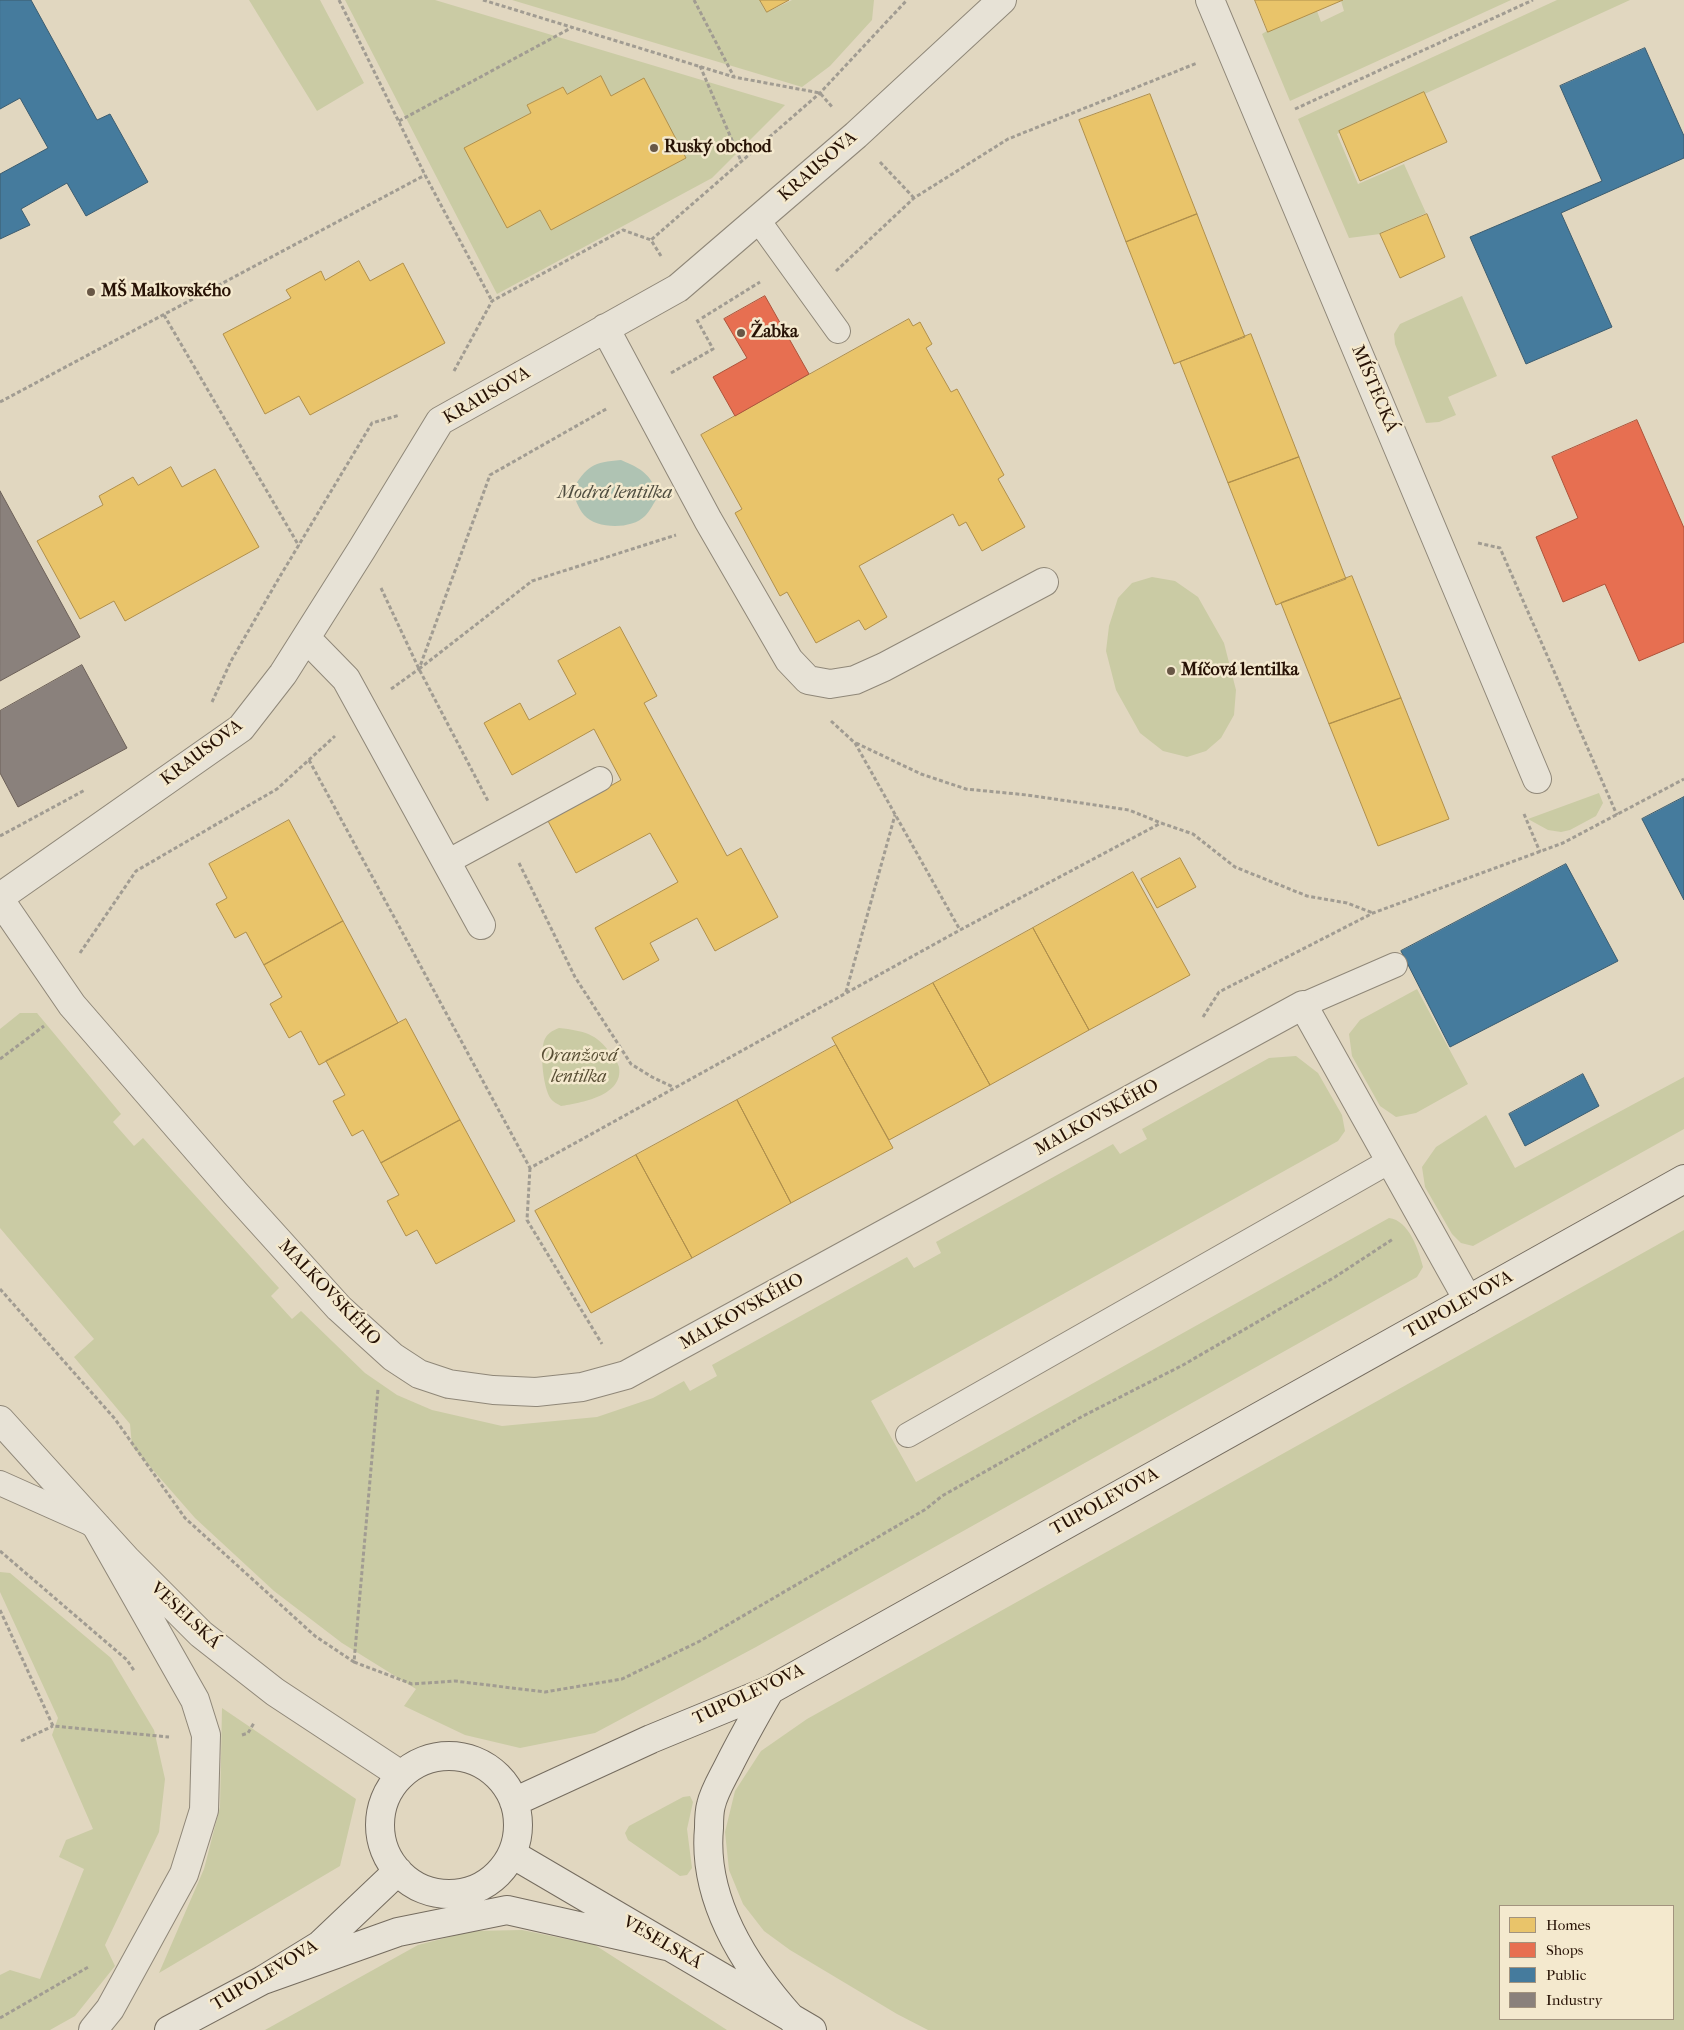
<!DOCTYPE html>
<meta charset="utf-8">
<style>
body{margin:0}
#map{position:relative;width:1684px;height:2030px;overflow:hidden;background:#e1d7c0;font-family:"IM FELL French Canon",serif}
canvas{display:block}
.legend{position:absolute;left:1499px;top:1905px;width:175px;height:115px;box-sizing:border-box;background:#f4e9ce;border:1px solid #a2937e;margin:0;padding:6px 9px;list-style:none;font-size:15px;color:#271205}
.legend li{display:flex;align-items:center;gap:10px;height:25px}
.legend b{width:25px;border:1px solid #a2937e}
</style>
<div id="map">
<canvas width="1684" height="2030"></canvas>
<ul class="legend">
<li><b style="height:14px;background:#e9c46a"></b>Homes</li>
<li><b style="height:14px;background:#e76f51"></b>Shops</li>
<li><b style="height:14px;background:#457b9d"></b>Public</li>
<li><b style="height:14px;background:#8a817c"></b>Industry</li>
</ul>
</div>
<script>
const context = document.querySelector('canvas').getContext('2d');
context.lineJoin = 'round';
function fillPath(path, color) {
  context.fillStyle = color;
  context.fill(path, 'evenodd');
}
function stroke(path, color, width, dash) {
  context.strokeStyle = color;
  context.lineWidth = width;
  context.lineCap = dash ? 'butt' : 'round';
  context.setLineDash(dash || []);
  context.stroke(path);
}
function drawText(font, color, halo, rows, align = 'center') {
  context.font = font + ' "IM FELL French Canon",serif';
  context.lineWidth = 5;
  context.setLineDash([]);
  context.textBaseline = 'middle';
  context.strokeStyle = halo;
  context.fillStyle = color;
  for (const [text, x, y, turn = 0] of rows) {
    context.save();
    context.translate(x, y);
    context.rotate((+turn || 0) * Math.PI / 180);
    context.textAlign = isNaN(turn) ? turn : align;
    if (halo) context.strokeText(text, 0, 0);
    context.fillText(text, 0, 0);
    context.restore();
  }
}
fillPath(new Path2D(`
 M249 0H320L364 83 317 111Z
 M345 0H435L785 105 712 178 497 294ZM600 76 611 96 644 78 686 158 551 230 540 210 507 228 465 148 531 113 527 105 562 87 567 94Z
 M512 0H760L767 12 792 0H874L872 20 830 66 802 87Z
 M1342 0H1511L1290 101 1262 34 1267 31 1317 11 1321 22 1344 11 1341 1Z
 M1557 0H1630L1337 134 1358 184 1404 164 1426 213 1380 234 1349 238 1298 119Z
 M1462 296 1497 376 1448 397 1456 415 1439 422 1426 423 1395 344 1394 334 1400 324Z
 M1152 577 1175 581 1198 597 1224 643 1236 690 1234 715 1221 738 1206 751 1187 757 1163 751 1140 733 1116 690 1106 651 1109 626 1118 598 1132 583Z
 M1599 793 1603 803 1596 816 1570 830 1561 832 1548 830 1528 819Z
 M1417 989 1468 1084 1416 1113 1396 1117 1380 1106 1352 1056 1349 1034 1360 1020Z
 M20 1013H37L121 1114 113 1122 134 1146 143 1138 279 1288 271 1296 292 1319 301 1311 365 1373 397 1395 432 1410 502 1426 597 1417 653 1398 684 1381 690 1391 717 1376 712 1365 907 1257 914 1268 941 1253 936 1242 1113 1144 1120 1154 1147 1139 1142 1129 1269 1058 1296 1056 1318 1073 1342 1115 1345 1131 1338 1141 871 1401 916 1482 1389 1218C1409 1220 1419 1251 1423 1267L1417 1277 756 1647 595 1733 520 1748 465 1735 404 1706 416 1689 342 1643 274 1591 195 1518 132 1446 130 1424 74 1357 94 1339 0 1228V1029Z
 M559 1028C584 1031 596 1033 611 1054 614 1058 618 1063 619 1067 624 1096 580 1103 561 1106 558 1104 553 1102 551 1099 543 1088 540 1054 544 1041 547 1033 552 1031 559 1028Z
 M1684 1077V1129L1473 1246 1461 1243 1452 1234 1425 1187 1422 1167 1436 1147 1486 1115 1515 1168Z
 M1684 1230V2030H928L897 2014 790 1950 764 1931 743 1904 729 1870 725 1832 735 1791 761 1751 807 1719ZM1673 1906V2019H1500V1906Z
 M0 1572 10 1573 111 1658 154 1730 165 1779 159 1832 105 1945 115 1966 75 2016 50 2030H0V1975L10 1970 40 1979 84 1869 59 1857 66 1840 93 1829 52 1735 58 1718 0 1592Z
 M222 1708 356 1799 340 1866 159 1973 204 1869 220 1807Z
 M690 1796 693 1802 687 1829 692 1868 687 1875 680 1876 628 1840 625 1833 629 1826 683 1797Z
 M522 1930 595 1945 727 2030H265L418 1945 472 1931Z`), '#cacba4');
fillPath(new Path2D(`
 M621 460C642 469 651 474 658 496 654 503 650 511 645 516 631 530 596 529 584 515 578 508 575 498 572 490 587 466 593 462 621 460Z`), '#afc3b3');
const homes = new Path2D(`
 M760 0H789L767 12Z
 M1255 0H1343L1268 32Z
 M601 76 611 96 644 78 686 158 551 230 540 210 507 228 464 148 531 113 527 105 563 87 567 94Z
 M1424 92 1447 142 1360 181 1339 131Z
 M1150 94 1197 214 1126 242 1079 120Z
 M1197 214 1245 337 1174 364 1126 242Z
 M1427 214 1445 257 1400 278 1380 234Z
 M359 261 370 281 403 263 445 343 310 415 299 396 265 414 223 334 291 298 286 290 321 271 325 280Z
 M909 319 913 326 920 322 932 344 926 348 951 392 957 389 1004 475 998 479 1025 527 982 551 966 522 959 526 953 514 859 566 887 617 865 630 859 620 816 643 787 592 780 596 735 513 742 509 701 435Z
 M1251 334 1299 457 1228 483 1180 362Z
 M1299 457 1346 579 1276 605 1228 483Z
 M171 467 182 487 215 469 259 547 125 621 114 601 80 619 37 541 103 505 99 496 133 477 138 485Z
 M1352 576 1401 698 1329 724 1281 603Z
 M620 627 657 696 644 703 727 856 741 848 778 917 715 951 697 918 650 943 659 960 623 980 595 928 678 882 650 833 576 873 548 821 621 780 594 729 512 775 484 723 520 703 529 720 576 694 558 661Z
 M1401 698 1449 819 1378 846 1329 724Z
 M289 820 343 921 264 965 246 932 235 938 216 904 227 898 209 864Z
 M1180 858 1196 887 1157 908 1141 879Z
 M1133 872 1190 975 1089 1030 1033 928Z
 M343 921 398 1023 319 1065 301 1031 289 1038 270 1004 282 997 264 965Z
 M1033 928 1089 1030 990 1085 933 983Z
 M933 983 990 1085 889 1140 832 1038Z
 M406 1019 460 1120 381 1163 363 1130 352 1136 333 1101 345 1095 326 1061Z
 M836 1045 893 1148 791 1203 737 1100Z
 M737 1100 791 1203 692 1258 636 1155Z
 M460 1120 515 1221 436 1264 417 1230 406 1236 387 1201 399 1195 381 1163Z
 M636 1155 692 1258 591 1313 535 1211Z`);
fillPath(homes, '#e9c46a');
stroke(homes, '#af8f4c', 1);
const shops = new Path2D(`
 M765 296 809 374 735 416 713 377 747 358 724 319Z
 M1637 420 1684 528V642L1639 661 1605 584 1563 602 1536 537 1578 518 1552 457Z`);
fillPath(shops, '#e76f51');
stroke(shops, '#ad533a', 1);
const public = new Path2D(`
 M0 0H31L97 120 110 114 148 182 86 216 67 183 21 209 30 225 0 239V174L48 148 20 98 0 109Z
 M1645 48 1684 136V158L1561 213 1612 327 1526 364 1470 237 1602 181 1560 86Z
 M1684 797V900L1642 819Z
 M1566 864 1618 961 1450 1047 1401 951Z
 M1583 1074 1599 1106 1525 1146 1509 1114Z`);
fillPath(public, '#457b9d');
stroke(public, '#3c5c6f', 1);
const industry = new Path2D(`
 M0 491 80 637 0 681Z
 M82 665 127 748 18 807 0 773V711Z`);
fillPath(industry, '#8a817c');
stroke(industry, '#6c6058', 1);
const service = new Path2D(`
 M758 220 838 331
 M447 862 600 779
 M1303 1005 1395 965
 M908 1435 1390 1161
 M0 1483 94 1525`);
const minor = new Path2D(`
 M1210 0 1537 779
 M605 328 708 520 789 660 808 680 830 684 855 680 884 667 1044 582
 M306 638 346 679 481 925
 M0 897 241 728 283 674 362 549 440 421 678 288 856 135 1002 0
 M0 900 72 1005 235 1193 339 1308 393 1357 419 1374 449 1384 493 1390 536 1392 582 1387 626 1375 1303 1005 1468 1300`);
const tertiary = new Path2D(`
 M0 1420 126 1559 201 1634 275 1692 401 1775
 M93 2030 110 2009 184 1874 204 1810 206 1735 195 1700 97 1527`);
const secondary = new Path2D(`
 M770 1690C755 1716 741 1741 728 1767 722 1779 714 1792 711 1805 709 1812 709 1820 709 1828 702 1901 746 1968 793 2020
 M380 1825a69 69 0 1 1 138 0a69 69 0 1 1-138 0Z
 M514 1802 651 1739 770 1690 1684 1179
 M512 1854 812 2030
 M263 1980 398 1932 507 1910 667 1946
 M169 2030 263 1980 320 1945 398 1871`);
stroke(service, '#8f8778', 26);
stroke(minor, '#8f8778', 30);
stroke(tertiary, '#8f8778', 30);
stroke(secondary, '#756c5f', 30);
stroke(new Path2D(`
 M339 0 425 175 492 301
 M483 0 734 77 820 93 833 108
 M694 0 734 77
 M700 66 741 161
 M1295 109 1533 0
 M399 121 571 28
 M880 162 914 198
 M661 256 651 240 820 93 907 0
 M836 271 914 198 1008 139 1197 63
 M164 315 299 546
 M702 318 760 282
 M454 371 492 301 623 230 651 240
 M671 373 713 349 696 318
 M0 402 425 175
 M1478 543 1500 548 1617 815
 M381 588 419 669 488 801
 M419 669 532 581 676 535
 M391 689 419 669 490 475 608 408
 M212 702 231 661 279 578 372 423 400 415
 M831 721 855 743 960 930
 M856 743 921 774 966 789 1027 795 1129 810 1161 823 1193 834 1235 867 1307 896 1347 903 1373 913
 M309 760 530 1168 960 930 1161 823
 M1524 814 1540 852
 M0 836 85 790
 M519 863 575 977 631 1064 652 1077 673 1087
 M80 953 136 871 277 789 335 736
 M846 992 895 815
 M1203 1017 1219 992 1373 913 1563 843 1684 779
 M0 1059 44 1026
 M530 1168 527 1220 602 1344
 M0 1289 115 1419 185 1518 315 1636 354 1662 378 1389
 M0 1551 127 1660 135 1672
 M0 1610 53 1726 169 1737
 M354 1662 412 1684 455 1681 545 1692 622 1679 700 1641 926 1509 942 1496 1083 1416 1183 1365 1335 1277 1393 1239
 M242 1735 248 1733 254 1723
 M21 1741 53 1726
 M0 2018 90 1966`), '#a19c92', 3, [4, 2.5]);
stroke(service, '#e7e2d6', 24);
stroke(minor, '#e7e2d6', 28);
stroke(tertiary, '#e7e2d6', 28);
stroke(secondary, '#e7e2d6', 28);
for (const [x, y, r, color] of [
 [654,148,5,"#685746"],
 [91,292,5,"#685746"],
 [741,333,5,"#685746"],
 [1171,671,5,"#685746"]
]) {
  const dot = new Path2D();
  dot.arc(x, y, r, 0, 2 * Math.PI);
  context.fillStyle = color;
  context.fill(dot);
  stroke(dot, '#f4e9ce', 2);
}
drawText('bold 18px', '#271205', '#f4e9ce', [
 ["Ruský obchod",664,148],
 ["MŠ Malkovského",101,292],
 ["Žabka",751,333],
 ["Míčová lentilka",1181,671]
], 'left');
drawText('18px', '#271205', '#f4e9ce', [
 ["KRAUSOVA",818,167,-41],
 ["MÍSTECKÁ",1374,389,67],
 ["KRAUSOVA",487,396,-30],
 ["KRAUSOVA",202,753,-37],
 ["MALKOVSKÉHO",1097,1118,-29],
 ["MALKOVSKÉHO",329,1293,46],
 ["TUPOLEVOVA",1459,1305,-29],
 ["MALKOVSKÉHO",742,1312,-29],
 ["TUPOLEVOVA",1105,1502,-29],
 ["VESELSKÁ",185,1616,43],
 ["TUPOLEVOVA",749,1695,-25],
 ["VESELSKÁ",662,1943,30],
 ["TUPOLEVOVA",265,1976,-31]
]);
drawText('italic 18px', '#594f35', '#f4e9ce', [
 ["Oranžová",579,1057],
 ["lentilka",579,1078]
]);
drawText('italic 19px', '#4f4d40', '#f4e9ce', [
 ["Modrá lentilka",615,493]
]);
</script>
